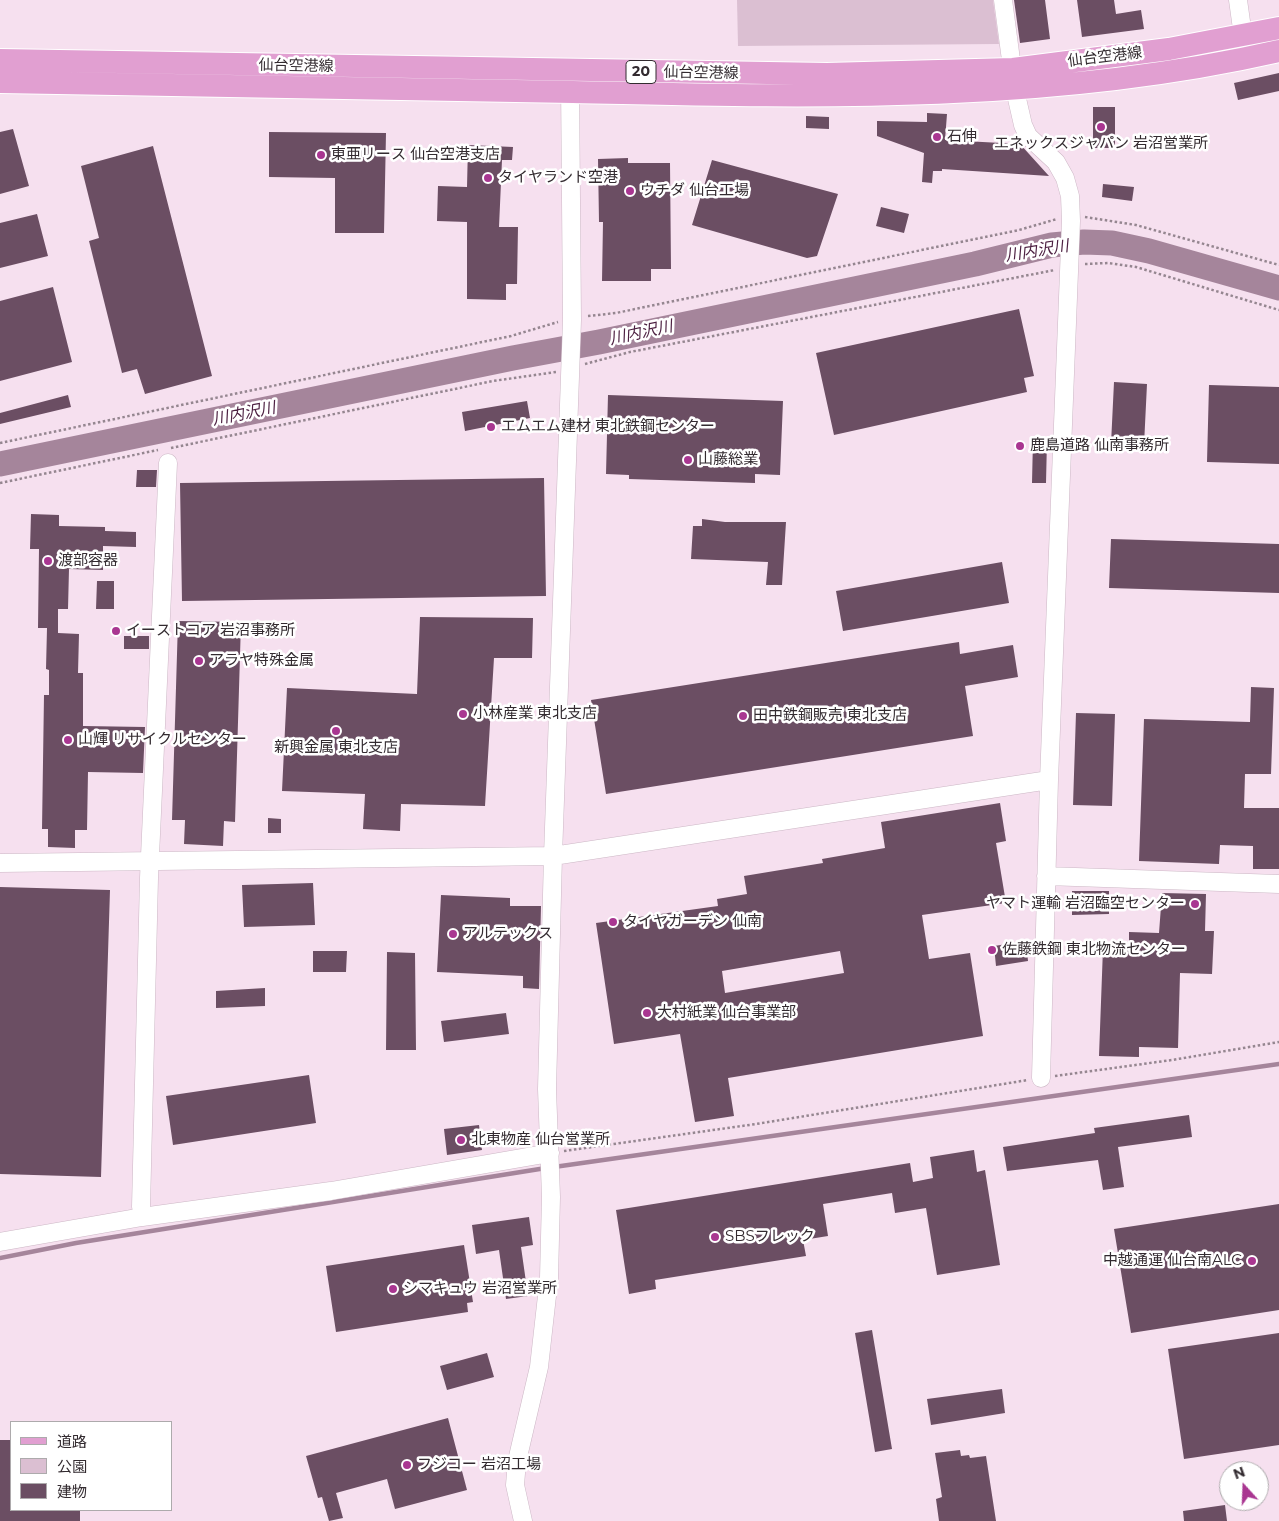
<!DOCTYPE html>
<meta charset="utf-8">
<style>
body{margin:0}
#map{position:relative;width:1279px;height:1521px;overflow:hidden;background:#f6e0ef;font-family:Montserrat,"Noto Sans JP",sans-serif}
canvas{display:block}
.legend{position:absolute;left:10px;top:1421px;width:162px;height:90px;box-sizing:border-box;background:#fff;border:1px solid #adaaac;margin:0;padding:6px 9px;list-style:none;font-size:15px;color:#332b30}
.legend li{display:flex;align-items:center;gap:10px;height:25px}
.legend b{width:25px;border:1px solid #adaaac}
.north{position:absolute;left:1219px;top:1461px;width:50px;height:50px;box-sizing:border-box;background:#fff;border:1px solid #adaaac;border-radius:50%;rotate:340deg;font-size:14px;font-weight:700;line-height:20px;text-align:center;color:#332b30}
.north::after{content:'';display:block;margin:auto;width:18px;height:22px;background:#a93691;clip-path:polygon(50% 0,100% 100%,50% 72%,0 100%)}
</style>
<div id="map">
<canvas width="1279" height="1521"></canvas>
<ul class="legend">
<li><b style="height:6px;background:#e19fd1"></b>道路</li>
<li><b style="height:14px;background:#dbbfd2"></b>公園</li>
<li><b style="height:14px;background:#6b4e63"></b>建物</li>
</ul>
<div class="north">N</div>
</div>
<script>
const context = document.querySelector('canvas').getContext('2d');
context.lineJoin = 'round';
function fillPath(path, color) {
  context.fillStyle = color;
  context.fill(path, 'evenodd');
}
function stroke(path, color, width, dash) {
  context.strokeStyle = color;
  context.lineWidth = width;
  context.lineCap = dash ? 'butt' : 'round';
  context.setLineDash(dash || []);
  context.stroke(path);
}
function drawText(font, color, halo, rows, align = 'center') {
  context.font = font + ' Montserrat,"Noto Sans JP",sans-serif';
  context.lineWidth = 5;
  context.setLineDash([]);
  context.textBaseline = 'middle';
  context.strokeStyle = halo;
  context.fillStyle = color;
  for (const [text, x, y, turn = 0] of rows) {
    context.save();
    context.translate(x, y);
    context.rotate((+turn || 0) * Math.PI / 180);
    context.textAlign = isNaN(turn) ? turn : align;
    if (halo) context.strokeText(text, 0, 0);
    context.fillText(text, 0, 0);
    context.restore();
  }
}
fillPath(new Path2D(`
 M737 0H993L999 44 738 46Z`), '#dbbfd2');
stroke(new Path2D(`
 M554 1167 1279 1064
 M0 1258 76 1243 546 1168`), '#a5859b', 4.5);
stroke(new Path2D(`
 M0 464 513 358 599 342 975 264 1052 245 1084 242 1112 243 1149 251 1279 288`), '#a5859b', 25);
fillPath(new Path2D(`
 M1014 0H1045L1050 39 1020 43Z
 M1077 0H1114L1116 14 1141 10 1144 29 1082 37Z
 M1279 73V91L1238 100 1234 83Z
 M1093 107H1115V148H1093Z
 M927 113 947 114 945 140 1020 144 1049 176 942 169V171H933L932 183 922 182 924 153 877 136V121L927 122Z
 M806 116 829 117V129L806 128Z
 M13 129 29 186 0 194V132Z
 M269 132 386 133 384 233H335V178L269 177Z
 M468 145 513 147 512 160H502L499 227H518L517 284H506V300L467 299V222L437 221 438 186 467 187Z
 M153 146 212 376 145 394 137 369 122 373 89 241 99 238 81 166Z
 M628 158V163H670L671 269H651V281H602L603 222H599L598 159Z
 M712 160 838 194 817 256 807 258 692 225Z
 M1103 184 1134 187 1132 201 1102 197Z
 M881 207 909 214 904 233 876 226Z
 M37 214 48 256 0 268V223Z
 M53 287 72 362 0 381V301Z
 M1019 309 1034 376 1024 378 1027 392 834 435 816 353Z
 M1114 382 1147 384 1144 445 1111 444Z
 M1209 385 1279 387V464L1207 462Z
 M68 395 71 407 0 424V413Z
 M608 395 783 401 780 475 755 474V483L629 479V475L606 474Z
 M527 401 530 418 465 431 462 412Z
 M1033 439 1047 440 1046 483H1032Z
 M137 470H157L156 487H136Z
 M544 478 546 596 182 601 180 483Z
 M31 514 59 515V526L105 527V531L136 532V547L103 546V570L69 569 68 609H58V633L79 634 78 673H83V726L145 727 143 773 88 772 87 830H75V848L48 847V829H42L44 695H49V670L46 669 47 628H38L39 549H30Z
 M702 519 725 522H786L782 585H766L768 562 691 559 693 526H702Z
 M1111 539 1279 544V593L1109 588Z
 M1002 562 1009 603 843 631 836 591Z
 M97 581H114V609H96Z
 M420 617 533 618 532 658H494L485 806 401 804 400 831 363 829 365 794 282 791 287 688 417 694Z
 M178 621 241 622 235 822 224 821 223 846 184 844 185 820H172Z
 M124 636H149V649H124Z
 M959 642 960 654 1013 645 1018 677 965 686 973 736 606 794 591 700Z
 M1251 687 1274 688 1271 774H1245L1244 808H1279V869H1253V846L1220 845 1219 864 1139 861 1144 719 1250 722Z
 M1076 713 1115 714 1112 806 1073 805Z
 M1000 803 1006 841 996 843 1006 903 922 915 929 959 970 953 983 1036 728 1078 734 1116 695 1122 680 1034 614 1044 596 923 718 906 717 899 747 894 744 876 823 863 822 859 885 848 881 822ZM840 951 844 973 725 993 722 971Z
 M268 818 281 819V833H268Z
 M313 883 315 925 244 927 242 885Z
 M0 887 110 890 101 1177 0 1174Z
 M1072 891H1109V914L1072 915Z
 M1162 893 1206 894 1205 931H1214L1212 974 1180 973 1178 1048 1139 1047V1057L1099 1056 1103 948 1129 949V932L1159 933Z
 M441 895 510 898V906H541L539 989 523 988V976L437 972Z
 M1026 941 1028 961 996 966 994 946Z
 M313 951H347L346 972H313Z
 M387 952 415 953 416 1050H386Z
 M265 988V1006L216 1008V991Z
 M506 1013 509 1034 444 1042 441 1021Z
 M309 1075 316 1123 173 1145 166 1096Z
 M1189 1115 1192 1137 1118 1147 1124 1187 1103 1190 1098 1160 1007 1171 1003 1147 1095 1133 1094 1128Z
 M479 1125 482 1150 447 1155 444 1129Z
 M974 1150 977 1172 985 1170 1000 1265 937 1275 926 1208 895 1213 892 1193 823 1204 828 1236 803 1240 806 1256 655 1280 656 1289 629 1294 616 1210 910 1163 913 1182 933 1178 930 1157Z
 M1279 1204V1310L1131 1333 1114 1229Z
 M529 1217 533 1245 521 1247 528 1296 506 1299 499 1250 476 1254 472 1225Z
 M464 1245 473 1302 467 1303 468 1312 336 1332 326 1266Z
 M872 1330 892 1449 875 1452 855 1333Z
 M1279 1333V1445L1184 1459 1168 1349Z
 M487 1353 494 1377 447 1390 440 1366Z
 M1002 1389 1005 1413 931 1425 927 1399Z
 M448 1418 467 1490 395 1509 387 1479 336 1493 343 1518 329 1521 322 1497 318 1498 306 1456Z
 M0 1440H11V1510H80V1521H0Z
 M960 1450 961 1456 969 1455 970 1458 986 1456 996 1521H939L936 1499 942 1497 935 1453Z
 M1225 1505 1227 1521H1184L1183 1511Z`), '#6b4e63');
const minor = new Path2D(`
 M1003 0 1015 90 1023 125 1028 136 1056 162 1065 178 1070 196 1071 221 1049 780 1041 1078
 M1238 0 1243 36
 M0 863 553 856 1049 780
 M1046 876 1279 884
 M141 1207 149 878 168 463
 M0 1242 142 1217 331 1191 550 1153
 M523 1521 515 1485 517 1461 539 1367 549 1278 551 1197 547 1089 553 856 572 320 570 81`);
const major = new Path2D(`
 M0 60 827 74 1013 69 1169 49 1279 28
 M0 82C191 85 382 88 573 92 808 97 1048 104 1279 51`);
stroke(minor, '#ccb7c5', 19);
stroke(major, '#fff', 24);
stroke(new Path2D(`
 M1085 217 1136 225 1279 265
 M1085 264 1108 263 1136 267 1279 310
 M588 316 616 313 1019 230 1057 219
 M585 364 630 352 1055 270
 M0 443 511 336 558 322
 M171 448 493 381 556 372
 M0 483 158 450
 M1055 1076 1172 1060 1279 1042
 M564 1151 756 1124 1028 1080`), '#958690', 2.5, [2.5, 2.5]);
stroke(minor, '#fff', 18);
stroke(major, '#e19fd1', 22);
for (const [x, y, r, color] of [
 [1101,127,5,"#a93691"],
 [937,137,5,"#a93691"],
 [321,155,5,"#a93691"],
 [488,178,5,"#a93691"],
 [630,191,5,"#a93691"],
 [491,427,5,"#a93691"],
 [1020,446,5,"#a93691"],
 [688,460,5,"#a93691"],
 [48,561,5,"#a93691"],
 [116,631,5,"#a93691"],
 [199,661,5,"#a93691"],
 [463,714,5,"#a93691"],
 [743,716,5,"#a93691"],
 [336,731,5,"#a93691"],
 [68,740,5,"#a93691"],
 [1195,904,5,"#a93691"],
 [613,922,5,"#a93691"],
 [453,934,5,"#a93691"],
 [992,950,5,"#a93691"],
 [647,1013,5,"#a93691"],
 [461,1140,5,"#a93691"],
 [715,1237,5,"#a93691"],
 [1252,1261,5,"#a93691"],
 [393,1289,5,"#a93691"],
 [407,1465,5,"#a93691"]
]) {
  const dot = new Path2D();
  dot.arc(x, y, r, 0, 2 * Math.PI);
  context.fillStyle = color;
  context.fill(dot);
  stroke(dot, '#fff', 2);
}
for (const [x, y, w] of [
 [641,72,30]
]) {
  const box = new Path2D();
  box.roundRect(x - w / 2, y - 11.5, w, 23, 4);
  context.fillStyle = '#fff';
  context.fill(box);
  stroke(box, '#332b30', 1);
}
drawText('bold 14px', '#332b30', null, [
 ["20",641,72]
]);
drawText('15px', '#332b30', '#fff', [
 ["仙台空港線",1105,57,-7],
 ["仙台空港線",296,66,1],
 ["仙台空港線",701,73,1]
]);
drawText('15px', '#332b30', '#fff', [
 ["石伸",947,137],
 ["エネックスジャパン 岩沼営業所",1101,144,"center"],
 ["東亜リース 仙台空港支店",331,155],
 ["タイヤランド空港",498,178],
 ["ウチダ 仙台工場",640,191],
 ["エムエム建材 東北鉄鋼センター",501,427],
 ["鹿島道路 仙南事務所",1030,446],
 ["山藤総業",698,460],
 ["渡部容器",58,561],
 ["イーストコア 岩沼事務所",126,631],
 ["アラヤ特殊金属",209,661],
 ["小林産業 東北支店",473,714],
 ["田中鉄鋼販売 東北支店",753,716],
 ["山輝 リサイクルセンター",78,740],
 ["新興金属 東北支店",336,748,"center"],
 ["ヤマト運輸 岩沼臨空センター",1185,904,"right"],
 ["タイヤガーデン 仙南",623,922],
 ["アルテックス",463,934],
 ["佐藤鉄鋼 東北物流センター",1002,950],
 ["大村紙業 仙台事業部",657,1013],
 ["北東物産 仙台営業所",471,1140],
 ["SBSフレック",725,1237],
 ["中越通運 仙台南ALC",1242,1261,"right"],
 ["シマキュウ 岩沼営業所",403,1289],
 ["フジコー 岩沼工場",417,1465]
], 'left');
drawText('italic 16px', '#4d2142', '#fff', [
 ["川内沢川",1037,251,-9],
 ["川内沢川",641,333,-12],
 ["川内沢川",244,414,-11]
]);
</script>
